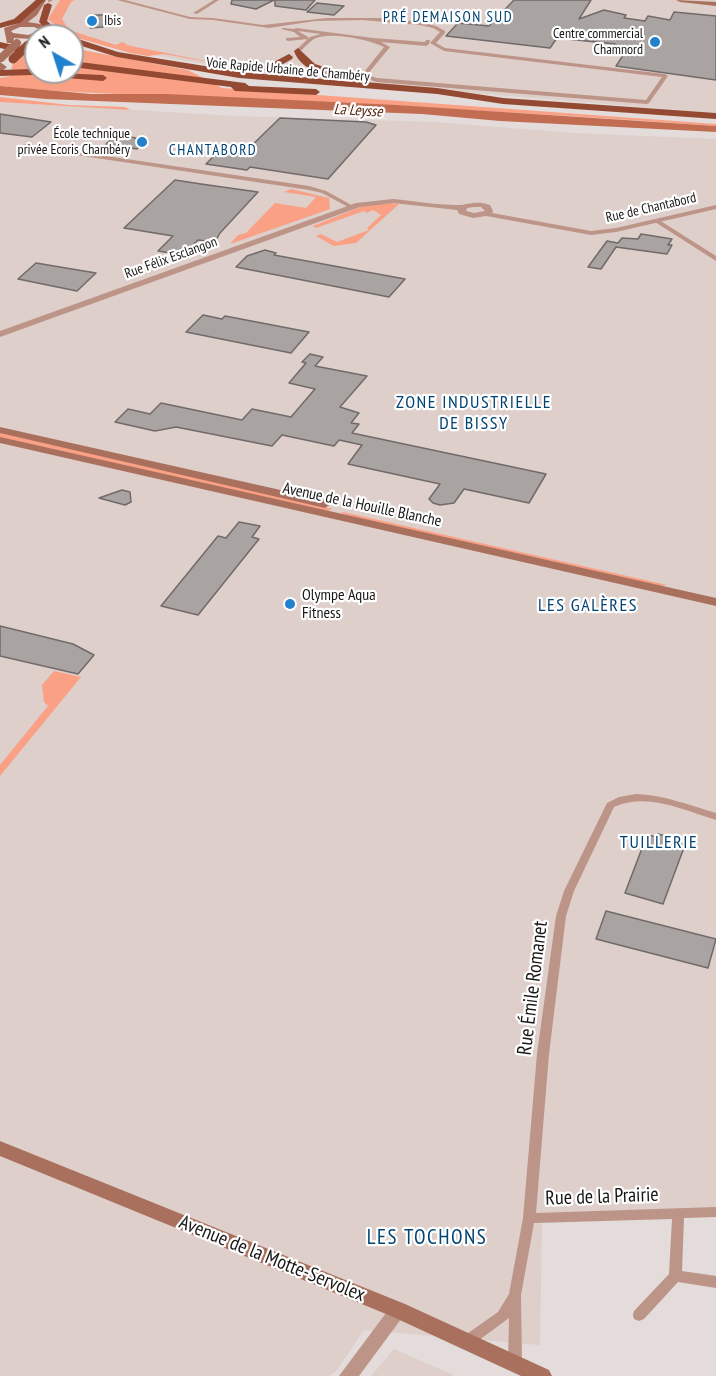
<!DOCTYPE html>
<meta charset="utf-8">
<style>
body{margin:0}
#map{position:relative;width:716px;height:1376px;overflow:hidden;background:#e3dcda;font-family:"PT Sans Narrow",sans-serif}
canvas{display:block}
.north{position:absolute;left:24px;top:24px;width:60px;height:60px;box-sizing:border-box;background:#fff;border:2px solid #a3a2a2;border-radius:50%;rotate:321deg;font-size:16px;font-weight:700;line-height:24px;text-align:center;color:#191716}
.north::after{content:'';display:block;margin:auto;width:21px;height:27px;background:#2181cd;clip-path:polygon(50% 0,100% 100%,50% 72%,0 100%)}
</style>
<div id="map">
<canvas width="716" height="1376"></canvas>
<div class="north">N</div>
</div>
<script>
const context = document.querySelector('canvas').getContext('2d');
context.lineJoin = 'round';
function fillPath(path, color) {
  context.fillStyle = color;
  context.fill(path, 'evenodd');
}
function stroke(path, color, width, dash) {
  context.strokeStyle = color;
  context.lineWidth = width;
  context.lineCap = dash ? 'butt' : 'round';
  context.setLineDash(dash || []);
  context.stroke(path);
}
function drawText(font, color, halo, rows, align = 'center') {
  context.font = font + ' "PT Sans Narrow",sans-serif';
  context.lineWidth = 4.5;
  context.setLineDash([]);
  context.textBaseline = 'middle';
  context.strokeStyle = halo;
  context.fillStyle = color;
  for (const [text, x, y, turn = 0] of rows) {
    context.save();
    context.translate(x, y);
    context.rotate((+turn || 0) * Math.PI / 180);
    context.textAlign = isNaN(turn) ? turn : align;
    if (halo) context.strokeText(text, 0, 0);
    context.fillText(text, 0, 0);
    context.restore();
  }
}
fillPath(new Path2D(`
 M0 0H716V113L279 77 130 51 87 36 0 21Z
 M0 102 236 116 436 122 574 133 716 139V1215L542 1223 540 1345 364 1330 337 1370 329 1376H0Z
 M394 1349 451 1374 454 1376H371Z`), '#decfcb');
fillPath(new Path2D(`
 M60 0H75L71 2 62 19 69 30 116 45 122 42 127 44 126 45 236 67 164 54 148 56 130 53 60 33 55 25 48 19Z
 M36 43V72H72V48L188 70 222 88 716 124V126C556 114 396 106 236 98 157 94 79 95 0 86V78L11 76C12 72 11 69 12 66 15 58 28 45 36 43Z
 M0 97 69 105 125 107 130 110 0 102Z
 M291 189 329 198 330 209 230 244 238 235 246 233 275 203 306 208 316 197 284 192Z
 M391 203 399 204 356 243 334 246 316 236 321 234 337 242 369 230 367 228 381 215 373 210 367 213 364 211 316 228 313 226 365 205Z
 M0 432 314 504 332 509 328 511 0 439Z
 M343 512 667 585 660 586 353 517 341 513Z
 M54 671 81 677 0 776V765L48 706 44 702 42 685Z`), '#f9a085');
fillPath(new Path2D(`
 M0 86 91 94H167L396 105 716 126V132L500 121 422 114 46 99 0 95Z`), '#c26d52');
const building = new Path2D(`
 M232 0H274L256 9 231 4Z
 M275 0H315L306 10 275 6Z
 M514 0H591L579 19 604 10 626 15 624 18 645 21 648 16 670 20 674 12 716 16V80L616 66 624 54 617 53 620 48H613L615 44 557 38 550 48 446 36 458 23 489 26Z
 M317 3 344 6 334 15 307 12Z
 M92 15H105L103 27 90 28Z
 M0 114 51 122 32 137 0 133Z
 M280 118 366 122 376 125 328 179 250 167 247 170 206 164 216 154 245 152Z
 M115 136 130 137 147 140 137 149 106 144Z
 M175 180 201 184 258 192 220 233 215 242 198 240 183 255 158 251 173 236 124 228Z
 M641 234 672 239 668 245H672L667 254 616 247 601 269 588 267 607 241 618 243 622 238 638 239Z
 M265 250 276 253 274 255 405 279 389 297 236 267 247 256Z
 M36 263 96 273 77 291 18 279Z
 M203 315 222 319 225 316 309 332 291 353 186 332Z
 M310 354 323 357 315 366 367 376 340 407 359 413 351 423 359 424 352 433 546 474 529 503 464 489 454 503 440 505 433 503 429 499 440 484 348 464 362 445 339 440 334 446 282 435 272 446 176 427 155 431 115 422 128 409 150 414 161 403 242 420 252 409 291 417 315 389 289 383 306 363 302 362Z
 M122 490 130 492 131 502 125 505 99 498Z
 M239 522 260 526 252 537 259 539 198 615 161 606 218 536 226 538Z
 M0 626 73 644 94 655 78 674 0 656Z
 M658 834 678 839 676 842 685 845 663 904 625 893 647 835 657 837Z
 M606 911 716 939 708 968 596 939Z`);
fillPath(building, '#a9a3a1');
stroke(building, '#706a69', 1.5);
fillPath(new Path2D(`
 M48 0H53L50 2H48Z
 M117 0H125L190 17 213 18 263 25 327 18H382L420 22 436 26 445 31V33L436 43 445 48 665 74 668 76 649 103 647 104 376 82 361 76 384 47C367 39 333 32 316 38 309 41 304 49 298 53L296 52V50L310 37 321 34 298 31 308 37V39L288 41 286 40V38L300 37 294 32 281 29 283 28 294 29 296 28 373 38 425 42 426 40H430L429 44 426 46 381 42 390 47 367 75 377 78 646 100 662 77 444 51 430 43 440 32 433 28 420 25 362 20 315 21 269 28 213 20 190 19Z
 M214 0H219L197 14 193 13Z
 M25 144 309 186 326 191 355 207 350 208 322 193 309 190 23 147V145Z
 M655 220H659L716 256V261L655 222Z
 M636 794C664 795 689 805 716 813V820C682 810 649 792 614 807L574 891 566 916 549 1054 536 1213 716 1207V1217L684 1218 682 1271 716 1276V1288L678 1282 644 1319 639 1321 634 1319 633 1315 634 1311 669 1274 672 1219 534 1223 521 1295 522 1365 520 1369 515 1371 510 1369 508 1365 509 1318 471 1346 466 1348 461 1346 459 1342 461 1338 498 1312 509 1294 523 1218 537 1054 556 916 564 891 607 803 619 797Z`), '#bd9588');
fillPath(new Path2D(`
 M393 199C414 201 436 205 457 205 470 205 475 200 490 205L493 211 492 213 591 231 616 228 716 205V209L616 232 591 235 486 216 473 218 459 214 457 210 393 203 360 207 0 337V331L356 203ZM474 207H481L485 211 474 213 466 211 467 208Z
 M398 1302 404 1305 407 1310 404 1315 359 1376H339L392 1305Z`), '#bd9588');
fillPath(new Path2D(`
 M38 0H46L37 15 28 22 46 25 48 32 33 39 14 38 13 43H7L4 28 19 23 31 12ZM20 27H34L41 30 28 35 13 33 11 31Z
 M676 0 716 2V6L680 2Z
 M0 62 7 67 0 73Z
 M0 427 325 500 331 504 325 508 0 433Z
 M0 437 716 598V606L0 443Z
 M0 1141 405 1304 549 1370 552 1376H521L391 1316 0 1156Z`), '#aa705e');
fillPath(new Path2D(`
 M36 0H45L20 23 0 28V23L14 19Z
 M48 3 52 5 47 21 58 31 69 36 52 35 39 22 44 5Z
 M72 37 118 52 248 73 247 69 270 64 289 54 293 57 292 59 276 68 251 73 350 81C330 76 302 73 294 51L298 48 315 64 354 77 355 79 352 81 437 88 503 98 716 113V119L503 104 437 94 239 78 117 57 72 43Z
 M0 42 36 50V56L0 48Z
 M72 61 245 83 249 86 316 89 320 92 316 95 235 91 231 87 72 67Z
 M31 69 36 70V72L103 75 107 78 103 81 31 75 0 76V70Z`), '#944a32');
stroke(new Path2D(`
 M1 58 17 43`), '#aa705e', 8);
stroke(new Path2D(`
 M13 59 28 45`), '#944a32', 9);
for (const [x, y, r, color] of [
 [92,21,6,"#2181cd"],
 [655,42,6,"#2181cd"],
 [142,142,6,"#2181cd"],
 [290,604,6,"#2181cd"]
]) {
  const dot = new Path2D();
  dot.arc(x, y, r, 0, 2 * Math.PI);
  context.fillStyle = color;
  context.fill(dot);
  stroke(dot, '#fff', 2);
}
drawText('14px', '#191716', '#fff', [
 ["Ibis",104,21,"left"],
 ["Centre commercial",643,34],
 ["Chamnord",643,50],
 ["École technique",130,134],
 ["privée Ecoris Chambéry",130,150]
], 'right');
drawText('14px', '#191716', '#fff', [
 ["Voie Rapide Urbaine de Chambéry",288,70,5],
 ["Rue de Chantabord",651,208,-13],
 ["Rue Félix Esclangon",171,258,-20]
]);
context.letterSpacing = '1.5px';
drawText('15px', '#014373', '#fff', [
 ["PRÉ DEMAISON SUD",448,18],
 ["CHANTABORD",213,151]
]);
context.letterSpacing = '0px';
drawText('italic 15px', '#541c0a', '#fff', [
 ["La Leysse",358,111,3]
]);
drawText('16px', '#191716', '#fff', [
 ["Avenue de la Houille Blanche",362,505,12]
]);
drawText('16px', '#191716', '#fff', [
 ["Olympe Aqua",302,595],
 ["Fitness",302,613]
], 'left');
context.letterSpacing = '1.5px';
drawText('18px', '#014373', '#fff', [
 ["ZONE INDUSTRIELLE",474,403],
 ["DE BISSY",474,424],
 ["LES GALÈRES",588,606],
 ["TUILLERIE",659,843]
]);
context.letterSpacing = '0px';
drawText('20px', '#191716', '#fff', [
 ["Rue Émile Romanet",533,988,-83],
 ["Rue de la Prairie",602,1197,-2],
 ["Avenue de la Motte-Servolex",272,1259,22]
]);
context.letterSpacing = '1.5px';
drawText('21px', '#014373', '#fff', [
 ["LES TOCHONS",427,1238]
]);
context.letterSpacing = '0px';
</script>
